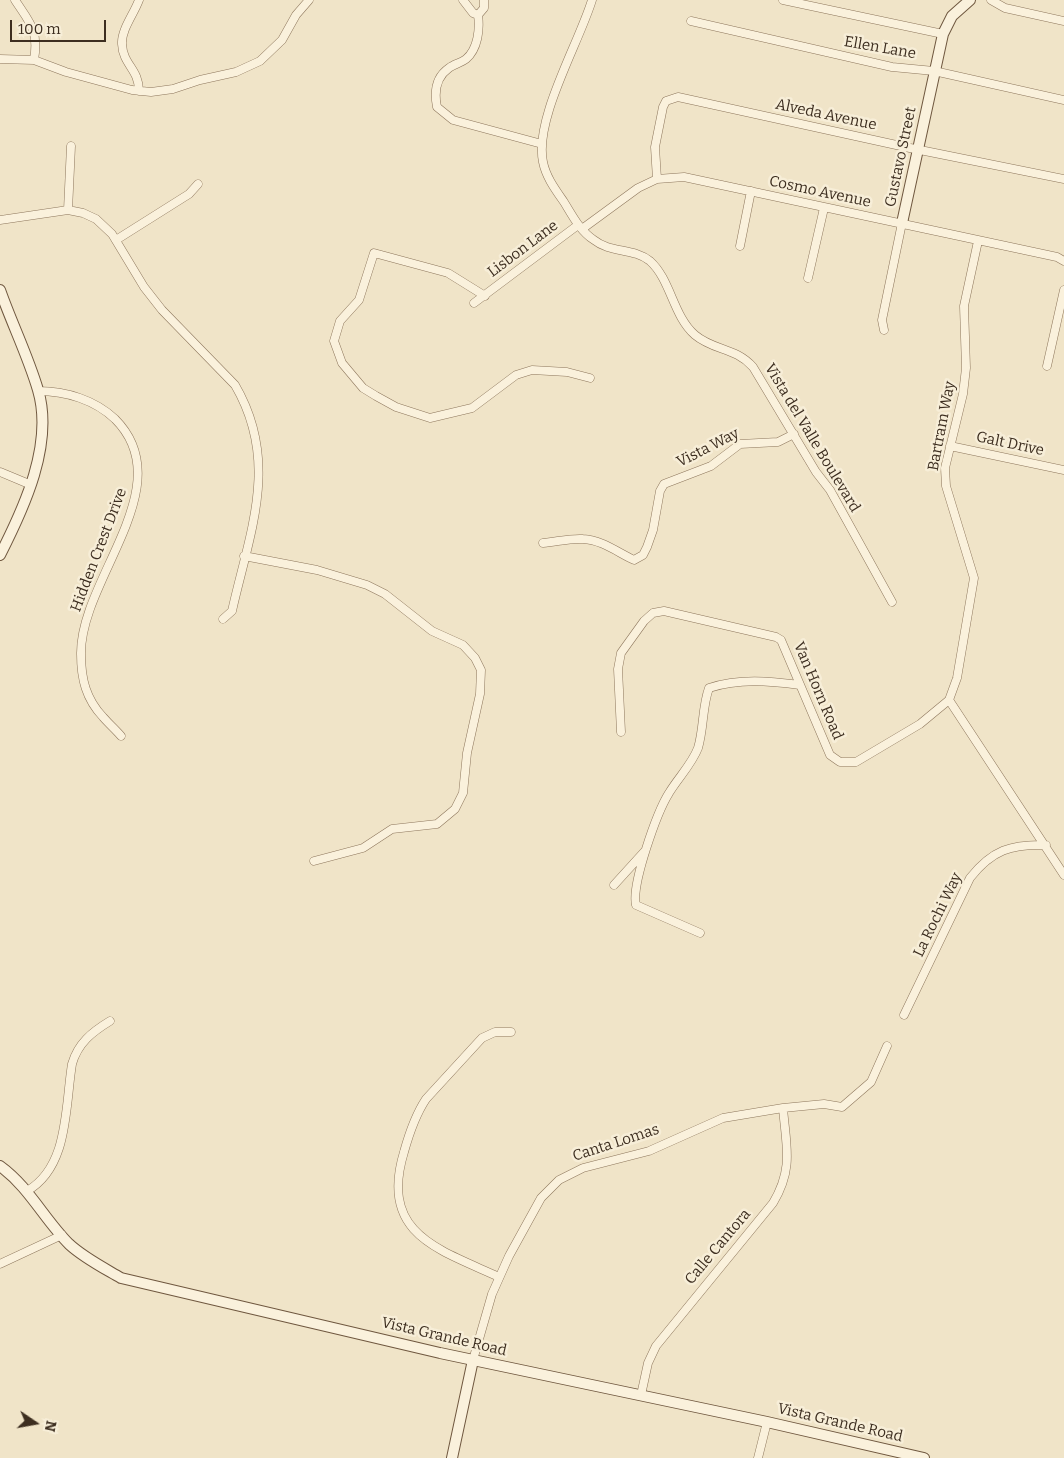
<!DOCTYPE html>
<style>
body{margin:0}
#map{position:relative;width:1064px;height:1458px;overflow:hidden;background:#f0e4c8;font-family:Bitter,serif}
canvas{display:block}
.north{position:absolute;left:10px;top:1398px;width:50px;height:50px;-webkit-text-stroke:4px #f7eed8;paint-order:stroke;rotate:102deg;font-size:14px;font-weight:700;line-height:20px;text-align:center;color:#3d2e20}
.north::after{content:'';display:block;margin:auto;width:18px;height:22px;background:#3d2e20;clip-path:polygon(50% 0,100% 100%,50% 72%,0 100%)}
.scale{position:absolute;left:10px;top:20px;width:96px;height:22px;box-sizing:border-box;border:2px solid #3d2e20;border-top:0;padding-left:6px;font-size:15px;line-height:18px;white-space:nowrap;color:#3d2e20;-webkit-text-stroke:4px #f7eed8;paint-order:stroke}
</style>
<div id="map">
<canvas width="1064" height="1458"></canvas>
<div class="north">N</div>
<div class="scale">100 m</div>
</div>
<script>
const context = document.querySelector('canvas').getContext('2d');
context.lineJoin = 'round';
function stroke(path, color, width, dash) {
  context.strokeStyle = color;
  context.lineWidth = width;
  context.lineCap = dash ? 'butt' : 'round';
  context.setLineDash(dash || []);
  context.stroke(path);
}
function drawText(font, color, halo, rows, align = 'center') {
  context.font = font + ' Bitter,serif';
  context.lineWidth = 5;
  context.setLineDash([]);
  context.textBaseline = 'middle';
  context.strokeStyle = halo;
  context.fillStyle = color;
  for (const [text, x, y, turn = 0] of rows) {
    context.save();
    context.translate(x, y);
    context.rotate((+turn || 0) * Math.PI / 180);
    context.textAlign = isNaN(turn) ? turn : align;
    if (halo) context.strokeText(text, 0, 0);
    context.fillText(text, 0, 0);
    context.restore();
  }
}
const street = new Path2D(`
 M15 0C30 23 39 30 34 60
 M139 0C134 14 121 30 122 44 123 65 139 69 139 91
 M463 0 473 13 478 15
 M592 0C579 43 534 119 543 162 546 177 555 189 564 202 572 215 580 231 594 240 610 253 634 248 650 261 671 280 673 316 695 335 714 351 735 347 753 367L816 472 830 490 892 602
 M783 0 943 34
 M991 0 1005 8 1064 21
 M478 15C480 29 478 49 466 59 461 63 454 64 449 68 436 77 434 92 437 107L453 120 542 144
 M478 15 484 8V0
 M691 21 892 67 934 71 1064 100
 M0 59 34 60 66 72 132 90 151 92 173 89 200 80 236 72 260 61 282 40 296 15 309 0
 M657 179 655 147 663 107 666 101 678 97 910 148 1064 179
 M68 210 71 146
 M0 220 68 210 83 213 96 219 112 234 144 287 162 310 235 385C280 462 250 531 232 611L223 619
 M582 229 638 188 657 179 684 177 1057 257 1064 261
 M116 240 189 194 198 184
 M740 246 751 191
 M808 278 824 208
 M485 296 448 273 374 253 359 300 340 321 334 341 342 363 363 388 376 396 396 407 430 418 472 408 516 375 532 370 567 372 590 378
 M474 303 578 225
 M884 330 882 320 902 223
 M1047 366 1064 290
 M38 391C66 391 95 400 115 419 182 486 80 579 81 654 81 679 86 699 103 717 109 724 115 729 121 736
 M950 446 1064 470
 M0 472 29 484
 M543 543C556 542 570 538 583 539 602 540 617 552 634 560L643 555 647 547 653 530 660 491 664 484 711 466 740 444 778 442 794 434
 M244 556 317 570 367 585 385 594 432 631 463 645 475 658 481 670 480 694 467 753 463 793 455 809 437 824 392 829 363 848 314 861
 M949 700 957 678 974 578 946 486 945 468 963 394 966 368 964 306 978 241
 M949 700 1064 875
 M621 732 618 669 621 653 644 621 653 613 664 611 776 637 781 640 830 755 840 762H856L920 724 949 700
 M614 885 644 852
 M700 933 636 905C631 885 657 812 669 793 678 778 692 764 698 748 704 728 702 707 709 688 739 678 770 681 800 685
 M904 1015 970 878C992 850 1011 844 1046 845
 M27 1191C69 1167 65 1107 72 1064 78 1043 92 1032 110 1021
 M0 1264 62 1235
 M499 1277C438 1249 379 1234 404 1152 409 1134 416 1114 426 1099L482 1038 495 1032H511
 M473 1360 492 1294 509 1256 541 1198 559 1180 583 1168 649 1151 723 1118 783 1108 824 1104 842 1107 871 1082 887 1046
 M641 1395 648 1363 656 1346 773 1203C794 1168 786 1146 783 1108
 M758 1458 767 1422`);
const secondary = new Path2D(`
 M902 223 943 34 952 16 970 0
 M0 290C12 324 28 356 38 390 54 444 24 508 0 555
 M0 1166C29 1187 44 1219 69 1244 84 1258 104 1268 121 1278L440 1353 767 1422 924 1458
 M452 1458 473 1360`);
stroke(street, '#8d765c', 9);
stroke(secondary, '#6f573f', 12);
stroke(street, '#faf1dc', 8);
stroke(secondary, '#faf1dc', 10);
drawText('15px', '#3d2e20', '#f7eed8', [
 ["Ellen Lane",880,48,10],
 ["Alveda Avenue",826,115,12],
 ["Gustavo Street",901,157,-78],
 ["Cosmo Avenue",820,192,12],
 ["Lisbon Lane",523,249,-37],
 ["Bartram Way",942,426,-79],
 ["Vista del Valle Boulevard",812,438,59],
 ["Galt Drive",1010,444,12],
 ["Vista Way",708,448,-27],
 ["Hidden Crest Drive",99,550,-69],
 ["Van Horn Road",818,691,67],
 ["La Rochi Way",938,915,-64],
 ["Canta Lomas",616,1143,-18],
 ["Calle Cantora",718,1247,-50],
 ["Vista Grande Road",444,1337,13],
 ["Vista Grande Road",840,1423,13]
]);
</script>
